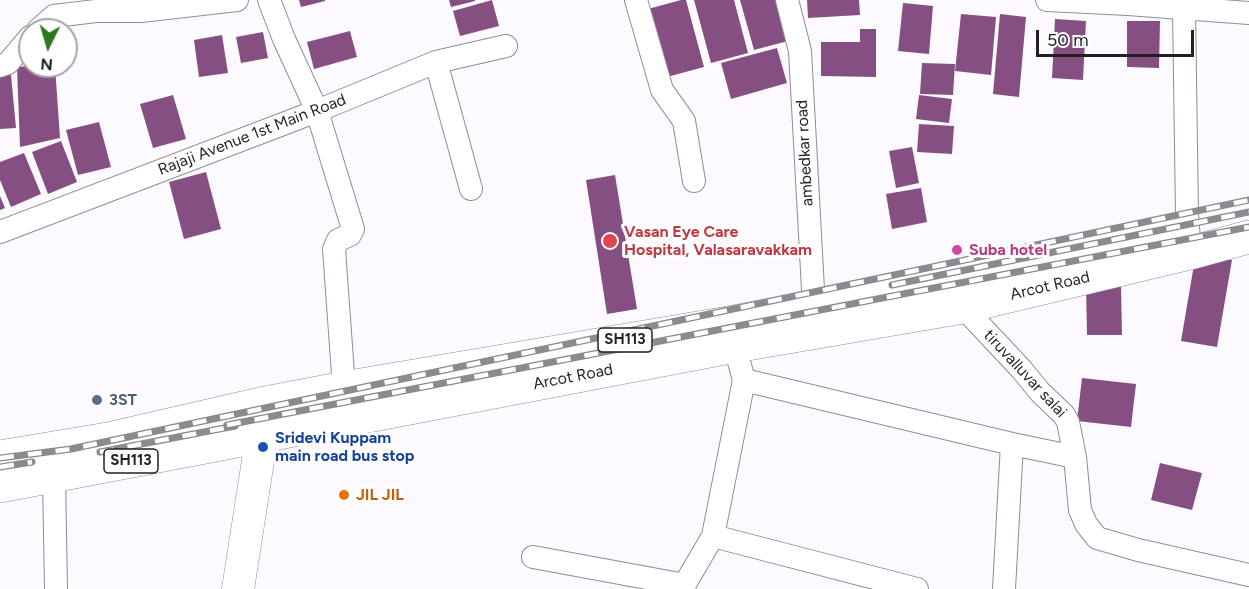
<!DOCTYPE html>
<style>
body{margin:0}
#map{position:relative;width:1249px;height:589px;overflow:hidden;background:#fcfafe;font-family:Figtree,sans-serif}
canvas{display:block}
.north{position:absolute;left:18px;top:18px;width:60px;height:60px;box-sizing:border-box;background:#fff;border:2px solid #a7a5a8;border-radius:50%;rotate:185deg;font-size:16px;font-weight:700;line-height:24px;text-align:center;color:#231f25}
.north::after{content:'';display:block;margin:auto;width:21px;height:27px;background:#2e7920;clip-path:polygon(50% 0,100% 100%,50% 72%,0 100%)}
.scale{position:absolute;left:1036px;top:30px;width:158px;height:27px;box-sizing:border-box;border:3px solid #231f25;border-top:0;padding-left:8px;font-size:18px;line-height:21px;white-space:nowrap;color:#231f25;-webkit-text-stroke:4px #fff;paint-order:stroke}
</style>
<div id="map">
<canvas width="1249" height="589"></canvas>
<div class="north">N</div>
<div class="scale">50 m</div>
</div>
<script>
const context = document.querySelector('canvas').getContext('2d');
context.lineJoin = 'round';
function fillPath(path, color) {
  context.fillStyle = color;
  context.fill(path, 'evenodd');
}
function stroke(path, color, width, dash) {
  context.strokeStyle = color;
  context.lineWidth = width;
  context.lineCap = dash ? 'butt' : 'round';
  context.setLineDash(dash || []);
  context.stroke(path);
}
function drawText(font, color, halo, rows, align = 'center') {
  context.font = font + ' Figtree,sans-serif';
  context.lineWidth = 6;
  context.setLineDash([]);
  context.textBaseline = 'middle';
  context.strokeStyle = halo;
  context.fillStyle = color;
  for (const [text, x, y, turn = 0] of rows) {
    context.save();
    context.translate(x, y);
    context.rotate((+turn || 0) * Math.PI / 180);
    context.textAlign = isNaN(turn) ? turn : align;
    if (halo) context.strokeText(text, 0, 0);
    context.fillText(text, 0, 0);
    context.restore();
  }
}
fillPath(new Path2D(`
 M299 0H325V1L301 7Z
 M449 0H475V1L451 7Z
 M492 0 499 26 460 36 453 11Z
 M681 0H686L704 67 667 77 648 9Z
 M694 0H734L748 53 711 63Z
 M740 0H777L788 41 754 50Z
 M807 0H859L860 15 808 18Z
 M903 3 933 6 929 54 898 51Z
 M961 14 996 17 991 75 955 71Z
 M1000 14 1026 17 1019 97 993 94Z
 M1055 19 1086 21 1083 80 1052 78Z
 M1127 21H1160L1159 68 1127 67Z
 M860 29H876V77L821 76V42H860Z
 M350 31 357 57 314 69 307 42Z
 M263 32 268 58 241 63 236 37Z
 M222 35 228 73 199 77 194 40Z
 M777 48 787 83 731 99 721 63Z
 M922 63 955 64 953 95 920 94Z
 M30 66H55L60 138 20 147 17 67Z
 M11 75 16 128 0 129V76Z
 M173 95 186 139 153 148 140 104Z
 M919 95 952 99 949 123 916 119Z
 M99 122 111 167 78 175 66 130Z
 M919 124 954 126 952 154 917 152Z
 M61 141 77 182 48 194 32 152Z
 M912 147 919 183 896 188 889 151Z
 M24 153 41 194 11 207 0 180V162Z
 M206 172 221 229 184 239 169 182Z
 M615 175 637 309 607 314 586 180Z
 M921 188 927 222 892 229 886 194Z
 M0 196 5 208 0 210Z
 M1196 253 1232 260 1217 347 1181 341Z
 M1121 285 1122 335H1087L1086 286Z
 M1082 378 1136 384 1131 427 1077 421Z
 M1160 463 1202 473 1192 510 1151 500Z`), '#864f81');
const street = new Path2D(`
 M269 0 284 39 317 111 353 229 350 235 338 240 334 249 344 388
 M636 0 662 90 684 121 694 181
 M787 0 800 51 814 308
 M1047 0 1128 4 1249 13
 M1184 9 1187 214 1190 253
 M38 30 54 16 96 11H141L237 0
 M436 62 471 189
 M0 66 8 63 30 37
 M0 232 317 111 436 62 506 46
 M963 307 1022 370 1040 392 1064 415 1068 422 1075 457 1080 510 1086 524 1097 538 1138 550 1249 575
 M731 333 744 380 1012 444 1075 457
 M54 476 56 589
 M713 536 917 589
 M533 557 685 585
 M682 589 713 536 744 380
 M1004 589 1012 444`);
const secondary = new Path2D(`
 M238 589 262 435`);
const primary = new Path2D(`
 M0 457 108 439 260 404 344 388 728 323 943 283 1171 235
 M0 486 735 346 963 307 1190 253 1249 237`);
stroke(street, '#938a99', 24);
stroke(secondary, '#938a99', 33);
stroke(primary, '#938a99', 34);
stroke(street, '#fff', 22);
stroke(secondary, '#fff', 32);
stroke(primary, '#fff', 33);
const rail = new Path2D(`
 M892 285 1249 212
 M227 425 1249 227
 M100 452 235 426
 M0 458 71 449 1249 200
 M0 467 32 462`);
stroke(rail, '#8d8a8f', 7);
stroke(rail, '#fff', 4.5, [14]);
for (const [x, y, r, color] of [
 [610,241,8,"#e0444e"],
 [957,250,6,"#d1479c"],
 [97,400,6,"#5c6f8a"],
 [263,447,6,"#1a4fb4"],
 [344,495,6,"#e8710a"]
]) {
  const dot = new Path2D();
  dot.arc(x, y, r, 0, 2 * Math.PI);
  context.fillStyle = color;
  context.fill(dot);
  stroke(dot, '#fff', 2);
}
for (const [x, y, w] of [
 [625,340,54],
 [131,461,54]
]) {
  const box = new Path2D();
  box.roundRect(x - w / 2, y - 12, w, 24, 4.5);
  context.fillStyle = '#fff';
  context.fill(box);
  stroke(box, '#231f25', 1.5);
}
drawText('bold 15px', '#231f25', null, [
 ["SH113",625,340],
 ["SH113",131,461]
]);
drawText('16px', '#231f25', '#fff', [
 ["Rajaji Avenue 1st Main Road",252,135,-21],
 ["ambedkar road",805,153,-93],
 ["Arcot Road",1050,286,-13],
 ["tiruvalluvar salai",1025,374,47],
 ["Arcot Road",573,377,-11]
]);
drawText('bold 16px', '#be3a42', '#fff', [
 ["Vasan Eye Care",624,232],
 ["Hospital, Valasaravakkam",624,250]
], 'left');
drawText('bold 16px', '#b23c85', '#fff', [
 ["Suba hotel",969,250]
], 'left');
drawText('bold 16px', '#4e5e75', '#fff', [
 ["3ST",109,400]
], 'left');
drawText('bold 16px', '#164399', '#fff', [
 ["Sridevi Kuppam",275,438],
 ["main road bus stop",275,456]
], 'left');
drawText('bold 16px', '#c56008', '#fff', [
 ["JIL JIL",356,495]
], 'left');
</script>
